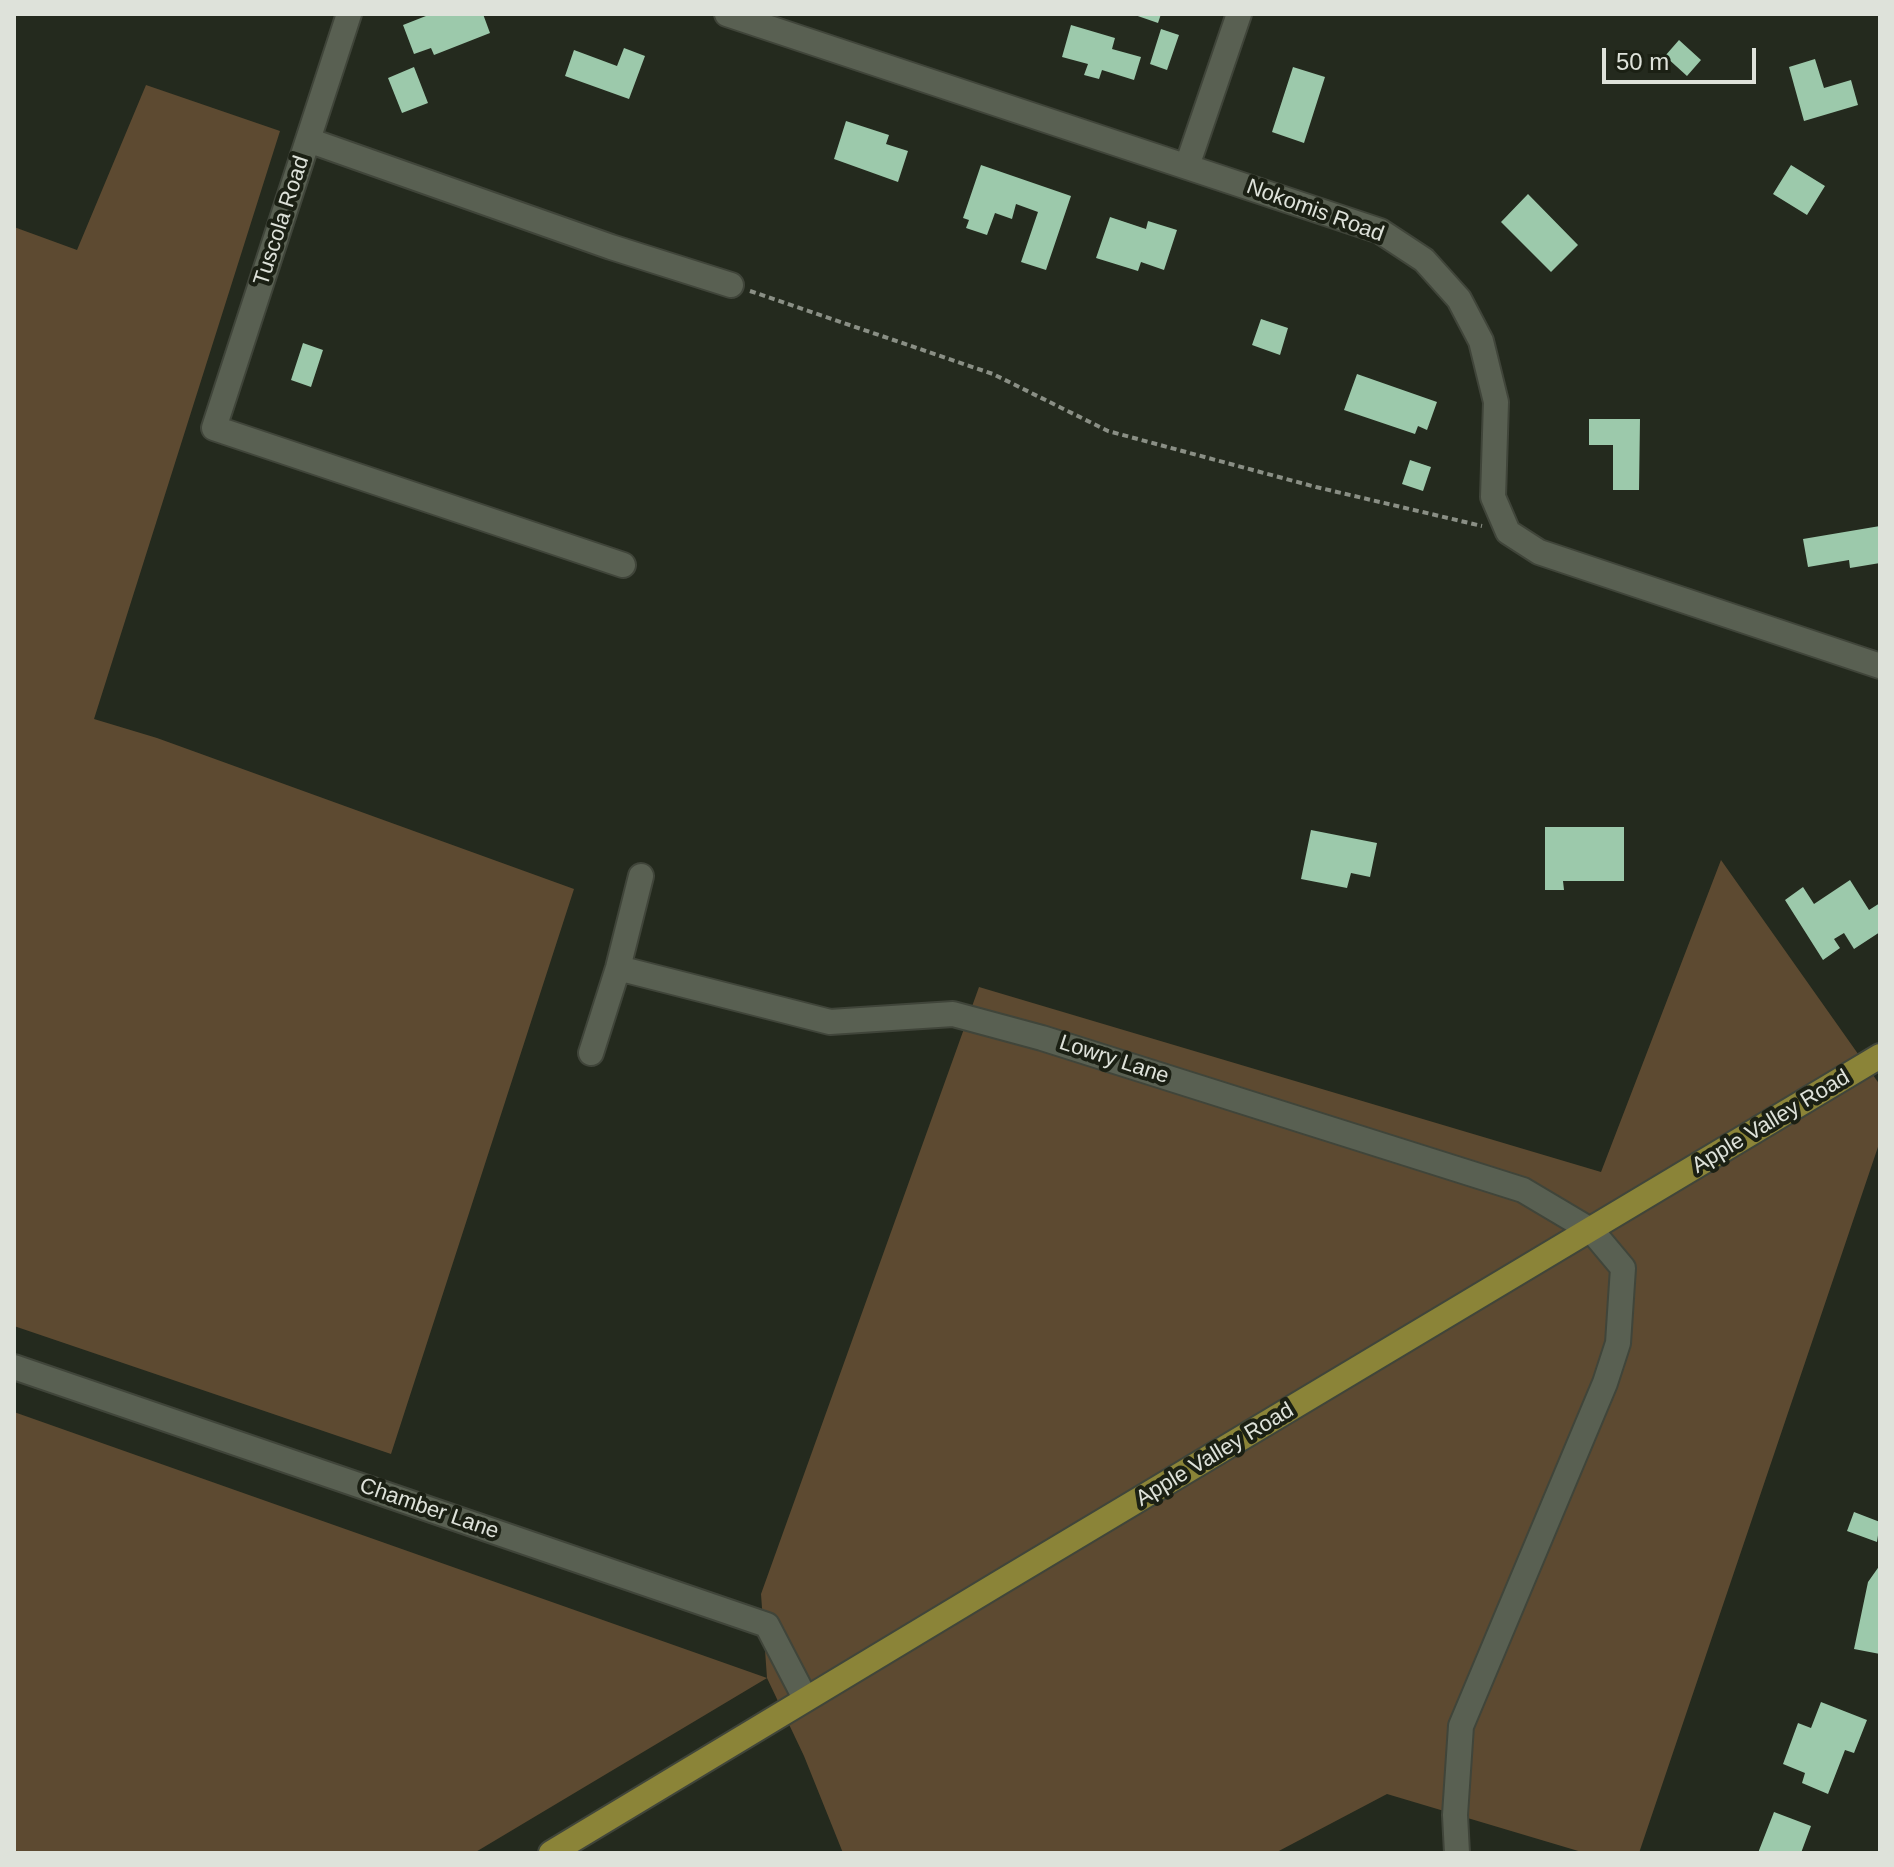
<!DOCTYPE html>
<style>
body{margin:0}
#map{position:relative;width:1894px;height:1867px;overflow:hidden;background:#242a1e;font-family:Arial,sans-serif}
canvas{display:block}
.frame{position:absolute;inset:0;border:16px solid #dee2da;pointer-events:none}
.scale{position:absolute;left:1602px;top:48px;width:154px;height:36px;box-sizing:border-box;border:4px solid #dee2da;border-top:0;padding-left:10px;font-size:24px;line-height:28px;white-space:nowrap;color:#dee2da;-webkit-text-stroke:6px #1b2014;paint-order:stroke}
</style>
<div id="map">
<canvas width="1894" height="1867"></canvas>
<div class="frame"></div>
<div class="scale">50 m</div>
</div>
<script>
const context = document.querySelector('canvas').getContext('2d');
context.lineJoin = 'round';
function fillPath(path, color) {
  context.fillStyle = color;
  context.fill(path, 'evenodd');
}
function stroke(path, color, width, dash) {
  context.strokeStyle = color;
  context.lineWidth = width;
  context.lineCap = dash ? 'butt' : 'round';
  context.setLineDash(dash || []);
  context.stroke(path);
}
function drawText(font, color, halo, rows, align = 'center') {
  context.font = font + ' Arial,sans-serif';
  context.lineWidth = 8;
  context.setLineDash([]);
  context.textBaseline = 'middle';
  context.strokeStyle = halo;
  context.fillStyle = color;
  for (const [text, x, y, turn = 0] of rows) {
    context.save();
    context.translate(x, y);
    context.rotate((+turn || 0) * Math.PI / 180);
    context.textAlign = isNaN(turn) ? turn : align;
    if (halo) context.strokeText(text, 0, 0);
    context.fillText(text, 0, 0);
    context.restore();
  }
}
fillPath(new Path2D(`
 M146 85 280 131 94 719 157 738 574 889 391 1454 14 1326V227L77 250Z
 M1721 860 1880 1085V1141L1639 1853H1585L1387 1794 1275 1853H843L804 1756 767 1678 474 1853H14V1412L767 1678 761 1594 979 987 1601 1172Z`), '#5d4a31');
fillPath(new Path2D(`
 M431 14H483L490 33 434 55 431 48 414 54 403 25Z
 M1132 14H1161L1158 23Z
 M1071 25 1115 38 1112 49 1141 57 1134 80 1102 70 1099 79 1084 75 1088 64 1062 57Z
 M1161 29 1179 35 1167 70 1150 64Z
 M1679 40 1701 60 1687 76 1665 56Z
 M624 48 645 56 629 99 565 76 574 50 617 66Z
 M1815 59 1824 88 1851 80 1858 105 1804 121 1789 67Z
 M414 67 428 103 402 113 388 78Z
 M1293 67 1325 77 1304 143 1272 132Z
 M846 121 889 135 886 144 908 151 898 182 834 159Z
 M981 165 1071 196 1046 270 1021 262 1038 212 1016 204 1012 219 995 213 987 235 966 228 969 220 963 218Z
 M1791 165 1825 186 1807 215 1773 194Z
 M1528 194 1578 245 1551 272 1501 222Z
 M1110 217 1146 229 1148 221 1177 230 1164 270 1141 262 1138 271 1096 258Z
 M1261 319 1288 328 1280 355 1252 345Z
 M303 343 323 350 311 387 291 380Z
 M1357 374 1437 402 1427 430 1418 426 1415 434 1344 410Z
 M1589 419H1640L1639 490H1613V445H1589Z
 M1410 460 1431 467 1423 491 1402 484Z
 M1880 526V563L1850 568 1849 560 1808 567 1803 539Z
 M1545 827H1624V881H1563L1564 890H1545Z
 M1311 830 1377 843 1370 877 1351 873 1347 888 1301 879Z
 M1850 880 1869 910 1880 903V932L1854 949 1844 933 1834 939 1840 948 1823 960 1785 900 1803 887 1814 904Z
 M1854 1512 1880 1522 1877 1542 1847 1531Z
 M1880 1565V1654L1854 1649 1868 1582Z
 M1821 1702 1867 1720 1854 1753 1845 1750 1828 1794 1802 1783 1805 1773 1783 1764 1798 1723 1811 1728Z
 M1774 1812 1811 1826 1801 1853H1758Z`), '#9cc9ab');
const minor = new Path2D(`
 M349 14 214 428 623 565
 M727 14 1380 231 1424 260 1459 299 1481 341 1496 402 1493 497 1508 532 1539 552 1880 666
 M308 140 611 247 731 285
 M1187 166 1239 14
 M618 968 830 1022 953 1014 1042 1038 1523 1190 1592 1231 1623 1268 1618 1343 1605 1383 1461 1726 1455 1815 1457 1853
 M591 1053 618 968 641 876
 M14 1367 767 1625 805 1698`);
const major = new Path2D(`
 M551 1853C992 1584 1439 1324 1880 1056`);
stroke(minor, '#40453a', 28);
stroke(major, '#40453a', 28);
stroke(new Path2D(`
 M750 291 993 374 1108 431 1316 487 1482 526`), '#8a8f85', 4, [6, 4]);
stroke(minor, '#596052', 24);
stroke(major, '#8b8438', 24);
drawText('22px', '#dee2da', '#1b2014', [
 ["Nokomis Road",1315,211,20],
 ["Tuscola Road",282,221,-72],
 ["Lowry Lane",1114,1060,18],
 ["Apple Valley Road",1771,1122,-31],
 ["Apple Valley Road",1215,1455,-31],
 ["Chamber Lane",429,1509,19]
]);
</script>
